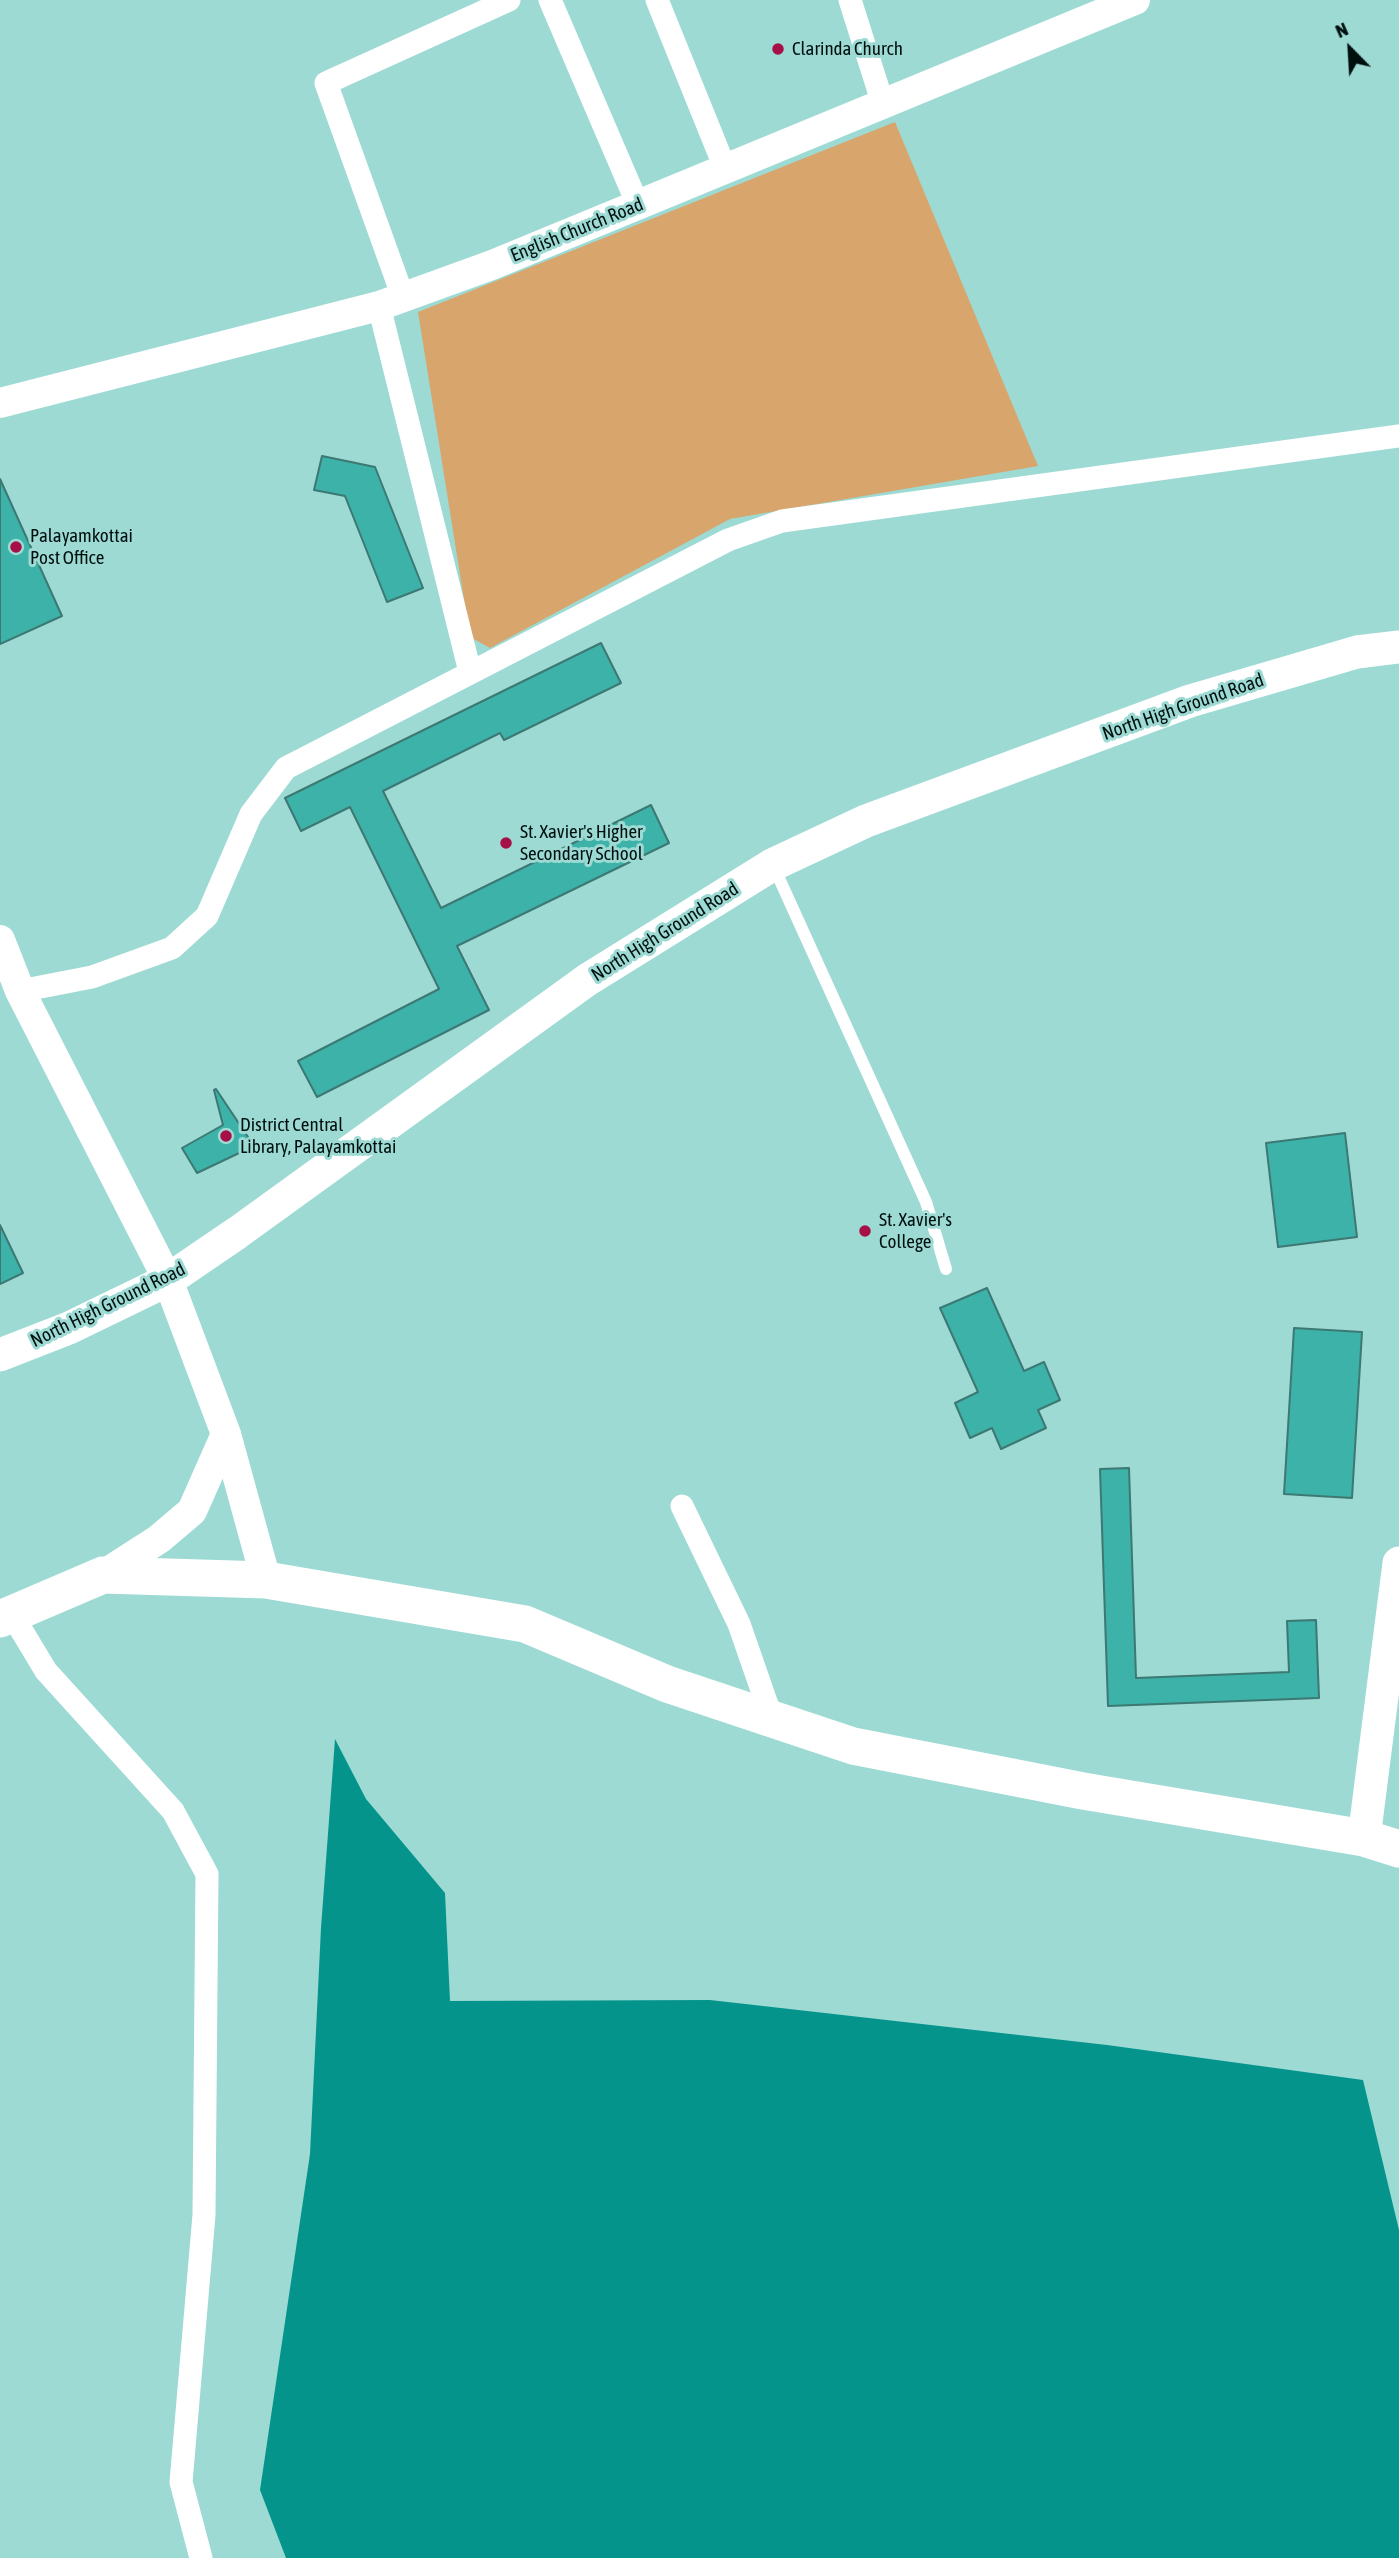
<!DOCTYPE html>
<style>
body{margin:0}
#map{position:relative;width:1399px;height:2558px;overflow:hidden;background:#9ddad4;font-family:"Asap Condensed",sans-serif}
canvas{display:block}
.north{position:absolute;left:1315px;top:14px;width:70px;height:70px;-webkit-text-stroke:5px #9ddad4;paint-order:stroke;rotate:336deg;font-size:19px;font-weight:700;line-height:28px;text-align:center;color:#00100f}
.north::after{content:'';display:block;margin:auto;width:24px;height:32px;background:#00100f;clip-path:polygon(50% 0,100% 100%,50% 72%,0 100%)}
</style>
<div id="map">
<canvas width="1399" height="2558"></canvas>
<div class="north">N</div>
</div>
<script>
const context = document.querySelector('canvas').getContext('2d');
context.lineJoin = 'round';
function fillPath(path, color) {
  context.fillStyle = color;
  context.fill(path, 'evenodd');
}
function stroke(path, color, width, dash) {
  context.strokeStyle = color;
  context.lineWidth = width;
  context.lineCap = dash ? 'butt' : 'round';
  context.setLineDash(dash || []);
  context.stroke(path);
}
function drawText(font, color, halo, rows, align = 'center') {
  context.font = font + ' "Asap Condensed",sans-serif';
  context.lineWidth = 6;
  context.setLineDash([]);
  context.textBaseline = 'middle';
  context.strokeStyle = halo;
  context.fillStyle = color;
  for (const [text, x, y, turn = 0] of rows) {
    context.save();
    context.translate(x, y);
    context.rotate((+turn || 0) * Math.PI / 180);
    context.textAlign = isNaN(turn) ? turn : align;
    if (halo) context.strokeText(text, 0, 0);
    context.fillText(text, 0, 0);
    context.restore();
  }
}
fillPath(new Path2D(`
 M895 122 1038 466 730 519 490 648 470 637 418 312Z`), '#d8a56d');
fillPath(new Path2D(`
 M335 1739 366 1799 445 1893 450 2001 710 2000 1107 2045 1363 2080 1399 2230V2558H286L260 2490 310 2154 321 1928Z`), '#04948c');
const building = new Path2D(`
 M322 456 375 467 423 588 387 602 345 496 314 490Z
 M0 479 62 616 0 644Z
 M601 643 621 683 504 740 500 733 383 791 441 908 651 805 669 843 457 946 489 1010 317 1097 298 1061 439 989 350 807 301 831 285 798Z
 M216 1089 254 1146 197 1173 182 1148 223 1125 214 1090Z
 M1345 1133 1357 1237 1278 1247 1266 1143Z
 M0 1225 23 1273 0 1284Z
 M987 1288 1024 1371 1044 1362 1060 1400 1038 1410 1046 1428 1001 1449 992 1428 970 1438 955 1403 978 1392 940 1308Z
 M1294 1328 1362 1332 1352 1498 1284 1494Z
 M1129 1468 1136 1678 1289 1672 1287 1621 1316 1620 1319 1698 1108 1706 1100 1469Z`);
fillPath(building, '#3cb2a9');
stroke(building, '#3d7873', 2);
stroke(new Path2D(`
 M773 865 926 1202 946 1269`), '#fff', 12);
stroke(new Path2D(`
 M550 0 638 205
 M657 0 725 168
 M850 0 883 104
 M403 297 326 83 509 0
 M379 306 470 672
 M20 991 92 977 172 948 207 916 251 814 286 768 728 540 782 521 1399 436
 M682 1506 739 1624 772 1719
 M11 1613 46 1671 173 1811 207 1874 204 2215 181 2482 201 2558`), '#fff', 23);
stroke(new Path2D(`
 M0 403 379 306 492 265 1135 0
 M0 940 20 991 168 1280 226 1434 266 1580
 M103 1575 159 1539 192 1511 226 1434`), '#fff', 30);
stroke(new Path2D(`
 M0 1355 69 1328 168 1280 237 1233 587 980 772 865 866 821 1190 701 1357 652 1399 647
 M1364 1838 1399 1563`), '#fff', 33);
stroke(new Path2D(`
 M0 1619 103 1575 266 1580 525 1624 667 1684 853 1746 1083 1791 1364 1838 1399 1849`), '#fff', 37);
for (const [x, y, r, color] of [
 [778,49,7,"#a61047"],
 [16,547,7,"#a61047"],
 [506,843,7,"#a61047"],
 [226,1136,7,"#a61047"],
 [865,1231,7,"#a61047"]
]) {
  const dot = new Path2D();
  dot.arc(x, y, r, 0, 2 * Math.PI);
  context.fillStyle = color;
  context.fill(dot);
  stroke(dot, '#9ddad4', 2.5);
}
drawText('19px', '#00100f', '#9ddad4', [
 ["Clarinda Church",792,49],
 ["Palayamkottai",30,536],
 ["Post Office",30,558],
 ["St. Xavier's Higher",520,832],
 ["Secondary School",520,854],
 ["District Central",240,1125],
 ["Library, Palayamkottai",240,1147],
 ["St. Xavier's",879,1220],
 ["College",879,1242]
], 'left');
drawText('19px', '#00100f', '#9ddad4', [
 ["English Church Road",577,230,-22],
 ["North High Ground Road",1183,707,-19],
 ["North High Ground Road",665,932,-32],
 ["North High Ground Road",108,1305,-26]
]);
</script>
